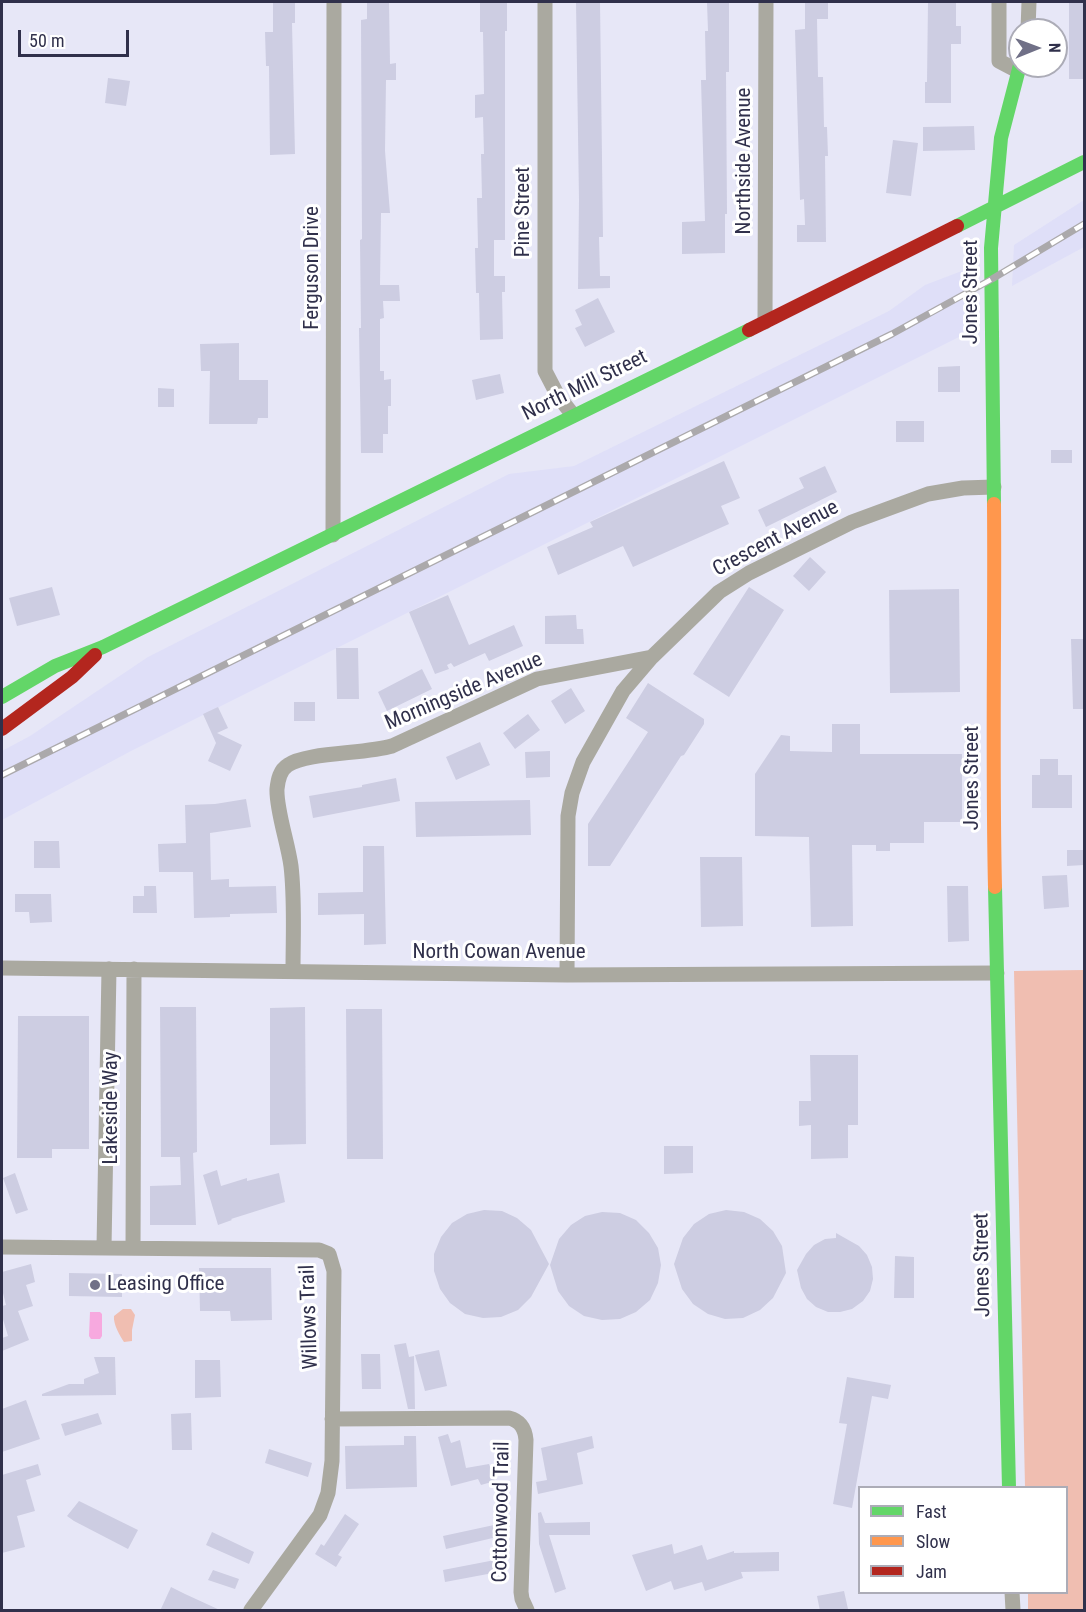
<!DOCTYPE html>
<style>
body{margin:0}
#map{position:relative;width:1086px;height:1612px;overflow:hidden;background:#e7e7f7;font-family:"Roboto Condensed",sans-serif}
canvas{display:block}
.frame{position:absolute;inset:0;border:3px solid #30304b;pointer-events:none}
.legend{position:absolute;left:858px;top:1486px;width:210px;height:108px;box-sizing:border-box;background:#fff;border:2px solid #acacb7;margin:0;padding:8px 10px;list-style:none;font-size:18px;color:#30304b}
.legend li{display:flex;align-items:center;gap:12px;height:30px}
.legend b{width:30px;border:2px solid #acacb7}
.north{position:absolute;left:1008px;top:18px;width:60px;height:60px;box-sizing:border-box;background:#fff;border:2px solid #acacb7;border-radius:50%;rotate:89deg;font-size:16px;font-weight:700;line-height:24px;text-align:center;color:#30304b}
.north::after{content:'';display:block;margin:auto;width:21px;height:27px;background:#707087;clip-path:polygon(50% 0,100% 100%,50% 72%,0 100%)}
.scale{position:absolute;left:18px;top:30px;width:111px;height:27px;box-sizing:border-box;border:3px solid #30304b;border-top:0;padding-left:8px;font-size:18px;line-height:21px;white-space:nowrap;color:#30304b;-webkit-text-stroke:4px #fff;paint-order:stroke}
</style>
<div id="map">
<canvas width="1086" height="1612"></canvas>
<div class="frame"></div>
<ul class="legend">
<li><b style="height:8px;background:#63d668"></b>Fast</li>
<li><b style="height:8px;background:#ff974d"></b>Slow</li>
<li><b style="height:8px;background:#b3261e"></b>Jam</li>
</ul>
<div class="north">N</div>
<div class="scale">50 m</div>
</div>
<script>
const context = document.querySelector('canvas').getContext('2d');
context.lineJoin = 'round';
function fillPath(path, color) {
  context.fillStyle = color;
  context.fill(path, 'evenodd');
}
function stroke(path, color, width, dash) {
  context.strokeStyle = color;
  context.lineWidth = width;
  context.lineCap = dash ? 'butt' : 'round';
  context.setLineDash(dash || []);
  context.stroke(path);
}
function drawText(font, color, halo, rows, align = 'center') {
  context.font = font + ' "Roboto Condensed",sans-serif';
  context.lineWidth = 6;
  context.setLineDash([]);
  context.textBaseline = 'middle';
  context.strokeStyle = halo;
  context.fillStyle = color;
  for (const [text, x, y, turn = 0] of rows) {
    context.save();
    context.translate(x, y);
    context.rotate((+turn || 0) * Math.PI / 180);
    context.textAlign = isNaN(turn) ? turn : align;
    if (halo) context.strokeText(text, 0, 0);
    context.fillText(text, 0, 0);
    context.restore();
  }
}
fillPath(new Path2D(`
 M1084 200V247L1012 286 1014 245Z
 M967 269 972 313 971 331 131 751 2 820V751L30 736 148 657 509 474 574 466 889 311 925 285Z`), '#dfdff8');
fillPath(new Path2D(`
 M1084 970V1610H1028V1593L1066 1592V1488L1025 1487 1014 971Z
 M123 1309H131L135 1315 132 1330V1341L124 1342C120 1336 113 1324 114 1316Z`), '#f0beb1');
fillPath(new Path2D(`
 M90 1312H100L102 1314V1336L100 1339H91L89 1336Z`), '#f7a9df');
fillPath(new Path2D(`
 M273 2H295V23H292L295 154 270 155 269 66H266L265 32H273Z
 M367 2H389L390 64 396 63V80H386L385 151 390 213H381L380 285H399L400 301H383L384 318 380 319V371H384V380L391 379V406H388V434H383V453H361L359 328H361L360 240 362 239 361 20 367 19Z
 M480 2H507V31H505V240H494V276H505V292H502L503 339 480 340 479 293H476L475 248H478L477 198H482L481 154H484L483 117 475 118V95L484 94 483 32H480Z
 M576 2H600L603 237H599L600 276H610V288L578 289 579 200Z
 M707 2H729V72H726L727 214H725V253L682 254V222L705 221 701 80H706L705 31H708Z
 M805 2H828V19H817L818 77H823L824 127H827L828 156H825L826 242H797V225H805L804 199 800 200 795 30 805 29Z
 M928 2H956V26H961V44H951V103H925V82H927Z
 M1069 2H1084V79H1069Z
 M108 78 130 81 126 106 105 103Z
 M974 126 975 150 923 151V127Z
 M893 140 918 143 911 196 886 193Z
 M598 298 615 332 585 347 575 328 582 325 575 310Z
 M239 343V380H268V418H258L257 424H209L210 371H201L200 344Z
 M960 366V392H938V367Z
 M500 374 504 393 476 400 472 380Z
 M158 388 174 389V407H158Z
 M896 421H924V442H896Z
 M1051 450H1072V463H1051Z
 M724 461 740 498 721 506 729 524 633 567 623 546 558 575 547 547 593 527 590 522Z
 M825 466 837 492 766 527 758 510 804 488 799 478Z
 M810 557 826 572 809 591 793 576Z
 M52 587 60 615 17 626 9 598Z
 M749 587 784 610 729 697 693 674Z
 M959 589 960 692 890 693 889 590Z
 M448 595 469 645 514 625 523 646 489 661 485 653 454 667 451 663 447 665 449 669 435 674 409 612Z
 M576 615 577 629H583L584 644H545V616Z
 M1071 639H1084V709H1073Z
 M336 648H358L359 699H337Z
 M422 669 432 689 387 711 378 692Z
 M648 683 704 719V724L684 755 681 756 610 866H588V824L648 732 626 718Z
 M571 688 585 711 565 724 551 701Z
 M294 702H315V721H294Z
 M218 707 228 728 217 733 242 745 230 771 208 761 216 743 203 714Z
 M528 714 540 730 515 749 503 733Z
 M832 724H860V754H962V822H924V843H890V851H876V845H852L853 926 811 927 809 837 755 836V774L781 735 790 736V751L832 752Z
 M480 742 490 765 456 780 446 757Z
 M550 751V777L526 778 525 752Z
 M1040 759H1058V775H1072V808H1032V775H1040Z
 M396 778 400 801 313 818 309 796 362 787V785Z
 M246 799 251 827 210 833 211 880 229 879V887L276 886 277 913 230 914V917L194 918 193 872H159L158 844 186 843 185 805 215 804Z
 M530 800 531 835 416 837 415 802Z
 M34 841H59L60 868H34Z
 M363 846H384L386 944 364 945V914L318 915V893L363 892Z
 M1067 850H1084V865L1067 866Z
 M700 857H742L743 926 701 927Z
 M1067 875 1069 907 1044 909 1042 876Z
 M144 886H156L157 913H133V896H144Z
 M947 886H968L969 941 948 942Z
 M15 894H51L52 922 30 923 29 912H15Z
 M160 1007H196L197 1152 193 1153 196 1225H150V1186L181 1185 180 1157H161Z
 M305 1007 306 1144 270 1145V1008Z
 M346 1009H382L383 1159H347Z
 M18 1016H89V1149H52V1158H17Z
 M810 1055H858V1125H848V1158L811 1159V1125L799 1126V1101H811Z
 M664 1146H693V1173L664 1174Z
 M217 1170 221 1186 247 1178V1181L279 1173 285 1202 231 1219 232 1220 218 1225 203 1175Z
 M15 1173 28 1210 16 1214 3 1178Z
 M484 1210 502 1211 517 1218 531 1230 549 1264 531 1297 518 1310 501 1317 483 1318 465 1314 450 1303 440 1289 434 1271V1254L441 1237 452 1223 467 1214Z
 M726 1210 744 1212 760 1219 773 1231 782 1246 786 1273 773 1298 760 1310 743 1318 725 1319 708 1314 693 1304 682 1289 674 1264 683 1238 694 1224 709 1214Z
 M602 1212 620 1213 636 1220 649 1233 658 1248 661 1265 658 1283 650 1300 636 1312 620 1319 602 1320 584 1316 569 1306 558 1291 550 1265 559 1239 571 1225 585 1216Z
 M836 1233 859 1246 867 1255 872 1267 873 1279 870 1291 863 1301 852 1309 840 1312H828L816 1307 807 1299 801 1288 797 1270 806 1254 814 1245 825 1239 836 1238Z
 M895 1256 914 1257V1298H894Z
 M31 1264 35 1282 26 1285 33 1306 18 1311 29 1340 2 1351V1338L8 1336 2 1316V1306L6 1305 2 1289V1272Z
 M199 1268H271L272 1320 231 1321 230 1311H200Z
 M69 1273 122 1274V1297L69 1296Z
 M406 1343 409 1357 414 1356 415 1409H408L394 1345Z
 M439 1350 447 1386 425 1391 415 1355Z
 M361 1354H380L381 1389H362Z
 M94 1357H115L116 1395 42 1396V1394L69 1384H84V1379L99 1373Z
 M195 1360H220L221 1397 195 1398Z
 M847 1377 891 1385 888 1399 872 1396 852 1508 833 1504 847 1424 839 1423Z
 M26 1400 40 1439 2 1452V1409Z
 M98 1413 102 1424 65 1436 61 1424Z
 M191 1413 192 1450H172L171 1414Z
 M448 1434 451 1443 460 1440 466 1468 489 1464 495 1481 481 1485 478 1479 451 1486 438 1437Z
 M404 1436H416L417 1487 346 1489 345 1446 404 1445Z
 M592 1436 594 1448 577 1453 583 1484 538 1494 536 1482 547 1480 541 1448Z
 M269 1449 312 1463 308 1477 265 1463Z
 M38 1464 41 1475 26 1480 35 1511 17 1516 25 1547 2 1553V1475Z
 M79 1501 138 1530 128 1549 74 1521 67 1516Z
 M541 1512 545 1523 590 1522V1535H549L566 1589 555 1593 539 1544 538 1513Z
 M345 1514 359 1524 338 1555 342 1557 336 1567 315 1554 321 1544 324 1546Z
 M494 1525 497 1537 446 1549 443 1536Z
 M212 1532 254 1552 249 1564 206 1545Z
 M672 1544 674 1554 702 1545 707 1560 734 1551V1553L779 1552V1571L741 1572 743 1578 705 1591 702 1582 674 1590 671 1581 646 1591 632 1555Z
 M495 1560 497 1569 505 1568 507 1581 495 1583 493 1573 445 1582 443 1570Z
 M213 1570 239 1579 235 1589 208 1580Z
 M171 1587 185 1594 222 1611H160Z
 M844 1591 848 1609 820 1611 817 1596Z`), '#cdcde2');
stroke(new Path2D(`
 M545 2V371L558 396 573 415
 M999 2V61L1018 71
 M1028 30 1029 2
 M765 322 766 2
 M333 535 334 2
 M2 968 567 975 997 973
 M293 971C293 936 295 900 291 866 288 843 276 809 277 789 278 779 280 770 288 765 306 752 366 754 392 746L537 679 652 657
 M567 975 568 816 572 793 583 762 623 691 652 657 719 592 749 573 852 522 928 494 963 488 994 487
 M2 1247 319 1250 329 1254 334 1271 332 1461 328 1493 320 1515 251 1610
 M104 1247 109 969
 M133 1248 134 969
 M332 1419 509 1418C521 1421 525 1429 526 1440L521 1592 522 1599 527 1610
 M1012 1592 1013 1610`), '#aaa9a0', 15);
stroke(new Path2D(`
 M957 226 1084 162
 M994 504 991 248 1001 138 1020 65
 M2 697 55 666 103 647 749 330
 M995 887 1009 1488`), '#63d668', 14);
stroke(new Path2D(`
 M994 504C995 632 992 760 995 887`), '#ff974d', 14);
stroke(new Path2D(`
 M749 330 957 226
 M2 729 72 677 95 655`), '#b3261e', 14);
const rail = new Path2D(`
 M2 775 892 334 992 279 1084 224`);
stroke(rail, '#aba9ab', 7);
stroke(rail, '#fff', 4.5, [14]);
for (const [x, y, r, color] of [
 [95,1285,6,"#707087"]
]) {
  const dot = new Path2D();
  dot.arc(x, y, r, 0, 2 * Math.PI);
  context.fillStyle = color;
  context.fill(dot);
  stroke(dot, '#fff', 2);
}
drawText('21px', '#30304b', '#fff', [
 ["Northside Avenue",745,161,-90],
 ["Pine Street",524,212,-90],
 ["Ferguson Drive",313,268,-90],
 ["Jones Street",972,292,-90],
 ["North Mill Street",585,386,-26],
 ["Crescent Avenue",776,539,-28],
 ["Morningside Avenue",464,692,-23],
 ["Jones Street",973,778,-90],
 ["North Cowan Avenue",499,953],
 ["Lakeside Way",112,1108,-90],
 ["Jones Street",983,1265,-91],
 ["Willows Trail",310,1317,-92],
 ["Cottonwood Trail",502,1512,-89]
]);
drawText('21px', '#30304b', '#fff', [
 ["Leasing Office",107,1285]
], 'left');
</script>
